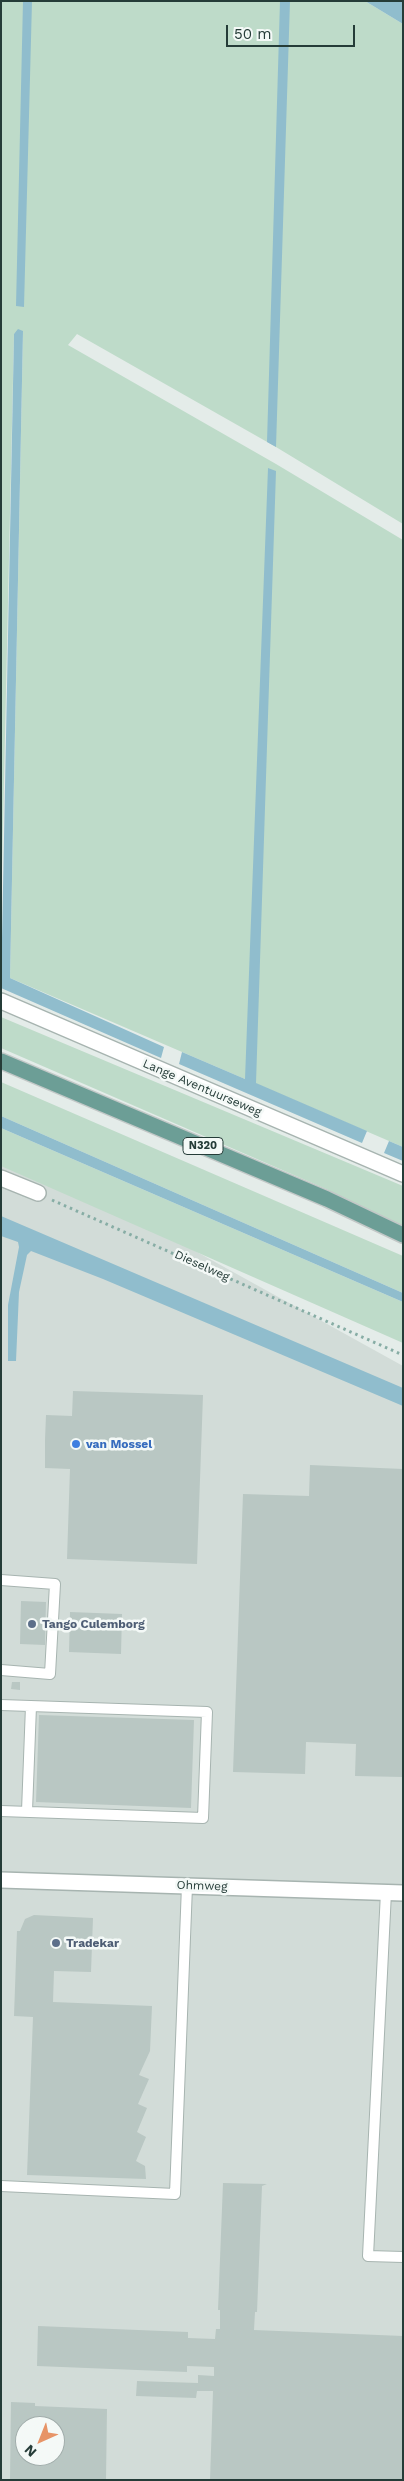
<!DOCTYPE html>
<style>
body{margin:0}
#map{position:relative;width:404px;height:2481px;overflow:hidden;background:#e4ece9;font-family:"Work Sans",sans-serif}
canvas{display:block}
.frame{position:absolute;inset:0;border:2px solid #253c38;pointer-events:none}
.north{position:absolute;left:15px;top:2416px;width:50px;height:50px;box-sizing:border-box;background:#f4f9f7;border:1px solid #a1adab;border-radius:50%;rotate:224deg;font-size:14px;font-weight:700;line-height:20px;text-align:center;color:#253c38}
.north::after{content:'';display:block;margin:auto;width:18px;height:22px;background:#e79467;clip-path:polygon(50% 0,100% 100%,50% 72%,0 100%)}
.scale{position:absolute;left:226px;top:25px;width:129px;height:22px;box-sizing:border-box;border:2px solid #253c38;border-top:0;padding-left:6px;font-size:15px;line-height:18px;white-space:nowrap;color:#253c38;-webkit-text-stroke:4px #f4f9f7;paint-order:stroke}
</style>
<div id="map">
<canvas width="404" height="2481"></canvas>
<div class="frame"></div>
<div class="north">N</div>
<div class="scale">50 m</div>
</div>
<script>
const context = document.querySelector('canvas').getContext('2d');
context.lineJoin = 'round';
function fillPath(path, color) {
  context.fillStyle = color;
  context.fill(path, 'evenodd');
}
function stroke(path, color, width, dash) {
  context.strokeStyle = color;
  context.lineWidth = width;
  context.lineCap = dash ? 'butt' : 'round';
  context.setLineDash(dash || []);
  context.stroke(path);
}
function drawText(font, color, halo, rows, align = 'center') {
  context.font = font + ' "Work Sans",sans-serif';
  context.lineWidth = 5;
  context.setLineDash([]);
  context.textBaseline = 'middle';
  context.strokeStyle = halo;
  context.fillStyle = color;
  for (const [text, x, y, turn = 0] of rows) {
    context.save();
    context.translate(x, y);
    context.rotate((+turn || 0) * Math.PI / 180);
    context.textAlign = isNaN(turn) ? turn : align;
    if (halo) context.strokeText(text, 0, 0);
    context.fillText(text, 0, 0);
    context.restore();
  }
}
fillPath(new Path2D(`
 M1 1161 159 1231 403 1366V2480H1ZM25 2426H55V2456H25Z`), '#d2dcd8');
fillPath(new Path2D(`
 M1 1H365L403 24V524L276 447 77 334 68 345 276 464 403 540V1147L10 978 23 331 14 334 1 914Z
 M1 1017 403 1186V1226L326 1189 1 1048Z
 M1 1082 403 1256V1293L1 1116Z
 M1 1128 403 1302V1343L1 1166Z`), '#bedbc9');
fillPath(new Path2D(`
 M23 1H32L24 307 16 306Z
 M280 1H290L276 447 267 442Z
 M365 1H403V24Z
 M18 329 23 331 10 978 164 1047 161 1058 1 988 14 334Z
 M268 468 276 471 256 1083 367 1131 362 1143 179 1064 182 1052 245 1079Z
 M1 1116 403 1293V1302L1 1128Z
 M389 1141 403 1147V1161L384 1153Z
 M1 1216 403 1388V1406L103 1279 31 1251 27 1255 19 1292 16 1361H8V1305L19 1247 18 1242 1 1236Z`), '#90bdcd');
fillPath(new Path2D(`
 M73 1391 203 1395 197 1564 67 1559 70 1469 45 1468V1440L46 1415 72 1416Z
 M310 1465 403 1469V1777L355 1776 356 1744 306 1742 305 1774 233 1772 243 1494 309 1496Z
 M21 1601 46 1602 45 1645 20 1644Z
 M70 1612 122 1614 121 1654 69 1652Z
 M12 1682H20V1690L11 1689Z
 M39 1715 194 1720 191 1808 36 1802Z
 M34 1915 93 1918 91 1972 54 1971 53 2002 152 2006 150 2051 139 2075 149 2079 138 2104 147 2108 137 2132 146 2137 136 2161 145 2166 146 2179 27 2175 33 2017 14 2016 17 1931H20L25 1919Z
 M223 2183 267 2184 262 2186 257 2312H255L254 2330 403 2336V2480H210L213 2391H197L196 2398 136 2396 137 2381 198 2383V2375L214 2376V2367L187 2366V2372L37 2366 38 2326 188 2332V2338L215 2339 216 2329H220V2310H218Z
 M11 2402 35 2403V2406L107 2409 106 2480H10ZM25 2426H55V2456H25Z`), '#b9c7c3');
const lane = new Path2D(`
 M1 1580 55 1584 50 1674 1 1670
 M1 1705 207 1712 203 1818 1 1811
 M27 1811 31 1706
 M386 1892 368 2256 403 2257
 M1 2186 175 2194 187 1886`);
const street = new Path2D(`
 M1 1001 403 1174
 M1 1178 38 1193
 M1 1880 403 1893`);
const primary = new Path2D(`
 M1 1061 327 1199 403 1235`);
stroke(lane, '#a7b4b0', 12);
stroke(street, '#a7b4b0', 18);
stroke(primary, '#c2c8c7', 18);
stroke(new Path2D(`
 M52 1200 403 1355`), '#87ada5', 3, [2.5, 4]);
stroke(lane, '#fff', 10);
stroke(street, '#fff', 15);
stroke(primary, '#6c9e96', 15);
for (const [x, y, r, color] of [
 [76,1444,5,"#3f7fe0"],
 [32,1624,5,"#5c6f8a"],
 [56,1943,5,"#5c6f8a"]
]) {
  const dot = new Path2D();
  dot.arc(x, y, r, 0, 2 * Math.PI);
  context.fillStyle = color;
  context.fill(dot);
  stroke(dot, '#f4f9f7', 2);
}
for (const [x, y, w] of [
 [203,1146,40]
]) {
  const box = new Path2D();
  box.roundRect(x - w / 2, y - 8.5, w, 17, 4);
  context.fillStyle = '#f4f9f7';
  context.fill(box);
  stroke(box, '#253c38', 1);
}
drawText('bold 11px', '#253c38', null, [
 ["N320",203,1146]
]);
drawText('12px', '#253c38', '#f4f9f7', [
 ["Lange Aventuurseweg",202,1088,23],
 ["Dieselweg",202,1266,24],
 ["Ohmweg",202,1886,2]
]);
drawText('bold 12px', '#366cbe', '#f4f9f7', [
 ["van Mossel",86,1444]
], 'left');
drawText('bold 12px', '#4e5e75', '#f4f9f7', [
 ["Tango Culemborg",42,1624],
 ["Tradekar",66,1943]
], 'left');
</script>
